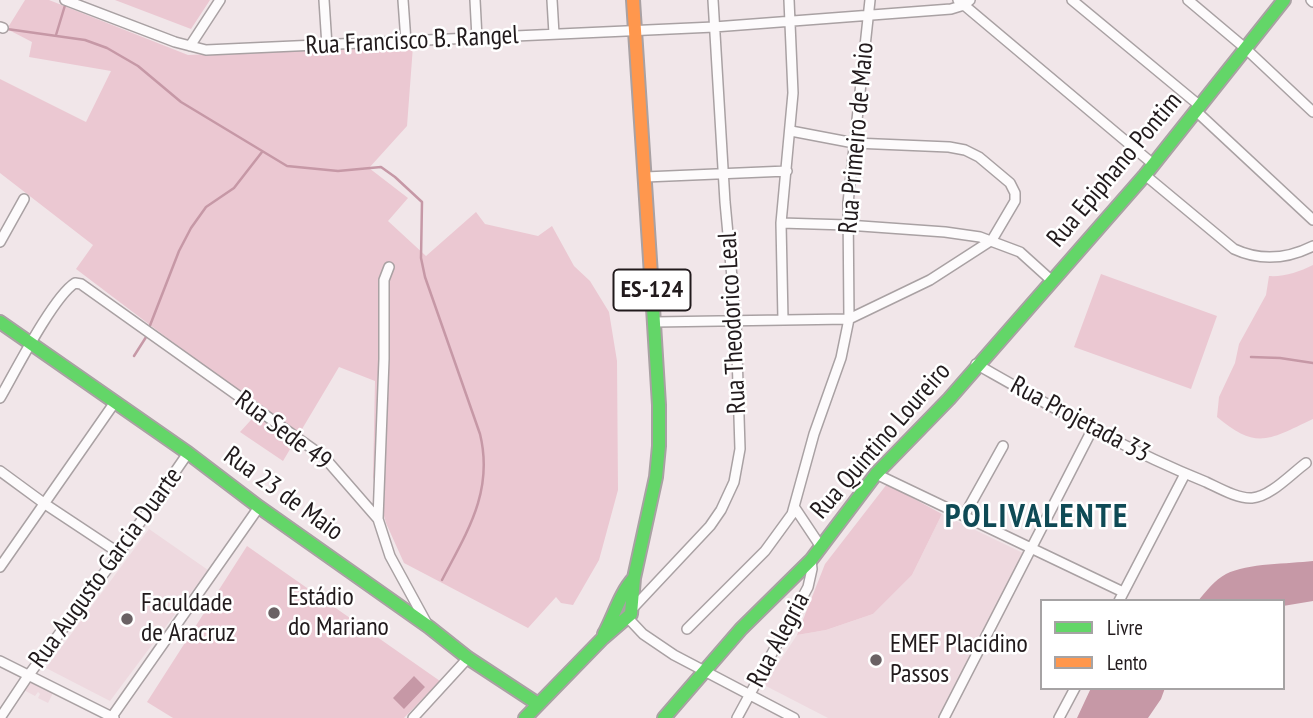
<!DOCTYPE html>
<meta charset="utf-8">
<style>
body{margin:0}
#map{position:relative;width:1313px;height:718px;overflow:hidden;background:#f1e6e9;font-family:"PT Sans Narrow",sans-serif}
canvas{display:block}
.legend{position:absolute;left:1040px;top:599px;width:245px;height:91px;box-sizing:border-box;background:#fff;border:2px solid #a6a3a4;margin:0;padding:9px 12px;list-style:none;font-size:21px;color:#211a1c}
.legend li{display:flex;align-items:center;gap:14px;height:35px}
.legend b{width:35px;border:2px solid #a6a3a4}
</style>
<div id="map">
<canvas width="1313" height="718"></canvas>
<ul class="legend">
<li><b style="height:9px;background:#63d668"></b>Livre</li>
<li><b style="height:9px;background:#ff974d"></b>Lento</li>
</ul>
</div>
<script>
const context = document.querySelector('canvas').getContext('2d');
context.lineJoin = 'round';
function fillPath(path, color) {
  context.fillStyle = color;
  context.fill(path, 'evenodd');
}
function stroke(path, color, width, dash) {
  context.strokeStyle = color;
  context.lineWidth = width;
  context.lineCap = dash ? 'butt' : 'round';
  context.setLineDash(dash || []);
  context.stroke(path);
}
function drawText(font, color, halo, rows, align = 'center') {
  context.font = font + ' "PT Sans Narrow",sans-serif';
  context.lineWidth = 5;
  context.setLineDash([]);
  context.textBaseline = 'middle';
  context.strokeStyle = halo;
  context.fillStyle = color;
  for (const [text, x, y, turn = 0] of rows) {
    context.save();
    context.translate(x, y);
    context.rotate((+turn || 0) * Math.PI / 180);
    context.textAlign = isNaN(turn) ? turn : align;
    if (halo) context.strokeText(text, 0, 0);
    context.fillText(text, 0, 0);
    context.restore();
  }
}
fillPath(new Path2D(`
 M942 514 1025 554 940 718H828L764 685 797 635 826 630 873 614 912 575Z
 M149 529 208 570 110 701 46 668Z
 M28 679 54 691 48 703 38 698 40 694 38 692 35 696 20 688Z`), '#eed9df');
fillPath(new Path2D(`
 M25 0H49L188 55 413 46 407 126 369 168 408 198 388 221 426 256 476 212 485 224 538 236 552 226 574 266 590 281 609 312 617 361 618 490 599 560 573 605 561 603 556 597 528 628 404 563 386 523 373 477 375 381 339 367 283 461 240 432 261 409 76 269 93 245 0 173V79L86 122 111 71 29 57 32 42 7 29Z
 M115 0H210L191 29Z
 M1313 265V419C1270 439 1257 451 1217 417L1219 397 1235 363 1239 344 1266 295 1269 276C1284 277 1299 272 1313 265Z
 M1101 274 1217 316 1191 389 1074 347Z
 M887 484 942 514 912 575 873 614 826 630 797 635 825 564Z
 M247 546 440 681 404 718H173L147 702Z`), '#ebc8d2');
fillPath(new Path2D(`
 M1313 561V601L1283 606V601H1198C1206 591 1215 580 1226 574 1248 563 1288 564 1313 561Z
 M414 676 425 687 404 709 393 698Z
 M1091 688H1165L1161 699 1148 718H1077Z`), '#c698a6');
stroke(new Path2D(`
 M7 29 85 40 107 48 138 66 181 102 287 166 338 171 381 167 395 177 422 202 421 258 425 277 480 434C494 491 467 532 442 580
 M56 35 66 2
 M149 328 179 251 191 228 206 207 234 188 262 152
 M134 356 148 334
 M1251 357 1280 358 1313 363`), '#c698a6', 2.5);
const street = new Path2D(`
 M65 0 175 42 206 50 714 27 951 9 964 5 970 0
 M324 0 327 46
 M403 0 406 42
 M475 0 477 38
 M552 0 554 34
 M958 0 1153 164
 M1072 0 1200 106
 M1188 0 1245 48 1313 112
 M1311 0 1313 2
 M0 27 3 28
 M190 46 220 0
 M1196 111 1313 220
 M1145 175 1234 249C1260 261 1287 259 1313 246
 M645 177 787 171
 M781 223 847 225 945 232 980 237 1020 252 1051 280
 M0 242 24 199
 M783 320 781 223 793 93 789 0
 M654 322 849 319 930 280 992 240 1015 201V193L1010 183 979 157 965 150 949 147 854 143 791 131
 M976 364C1052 407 1126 450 1206 482 1219 488 1238 499 1252 498 1270 497 1291 474 1306 463
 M0 398C15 372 53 297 75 283L81 284 324 457 378 519 390 556 426 622
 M0 471 45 504 119 553
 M876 474 1123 592
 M795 508 821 547
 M964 516 1003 446
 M378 519 384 359V280L389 267
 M0 567 115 402
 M1119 601 1185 474
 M633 608 710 526 721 510 734 482 740 449 736 321 725 202 713 0
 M627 617 643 634 674 655 794 718
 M687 629 765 551 792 514 814 434 841 358 849 319 848 203 870 0
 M0 661 114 718
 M0 718 28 676 119 553 188 453
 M111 718 259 507
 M413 718 468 658
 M737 718 808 587 812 569 811 560
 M944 718 1092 430
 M1059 718 1075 688`);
const fast = new Path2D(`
 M0 322 188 453 259 507 429 627 468 658 538 704
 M604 634C614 616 620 593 634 578
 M525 718 602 639 631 614 634 578 656 477 659 446V405L651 275
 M664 718 741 629 811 560 876 474 949 399 1145 175 1284 0`);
const slow = new Path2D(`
 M633 0 651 275`);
stroke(street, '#a9a1a3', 12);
stroke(fast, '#a9a1a3', 16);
stroke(slow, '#a9a1a3', 16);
stroke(street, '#fdfbfc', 9);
stroke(fast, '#63d668', 12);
stroke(slow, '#ff974d', 12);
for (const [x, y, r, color] of [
 [274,613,7,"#6a6164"],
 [127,619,7,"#6a6164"],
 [876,660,7,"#6a6164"]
]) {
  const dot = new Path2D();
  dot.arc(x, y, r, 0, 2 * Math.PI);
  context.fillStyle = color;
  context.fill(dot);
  stroke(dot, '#fff', 2.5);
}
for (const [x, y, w] of [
 [652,290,77]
]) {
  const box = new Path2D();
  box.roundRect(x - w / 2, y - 20.5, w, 41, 5);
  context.fillStyle = '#fff';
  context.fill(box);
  stroke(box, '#211a1c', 2);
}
drawText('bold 24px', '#211a1c', null, [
 ["ES-124",652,290]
]);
drawText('26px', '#211a1c', '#fff', [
 ["Rua Francisco B. Rangel",412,41,-3],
 ["Rua Primeiro de Maio",857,138,-85],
 ["Rua Epiphano Pontim",1115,170,-50],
 ["Rua Theodorico Leal",733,323,-93],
 ["Rua Projetada 33",1080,420,28],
 ["Rua Sede 49",283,431,37],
 ["Rua Quintino Loureiro",881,441,-49],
 ["Rua 23 de Maio",283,494,36],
 ["Rua Augusto Garcia Duarte",106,568,-54],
 ["Rua Alegria",779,640,-62]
]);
drawText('26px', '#211a1c', '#fff', [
 ["Estádio",288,598],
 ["do Mariano",288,628],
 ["Faculdade",141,604],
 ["de Aracruz",141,634],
 ["EMEF Placidino",890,645],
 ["Passos",890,675]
], 'left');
context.letterSpacing = '2px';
drawText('bold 33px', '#0f4a55', '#fff', [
 ["POLIVALENTE",1037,518]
]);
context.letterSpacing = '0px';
</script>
